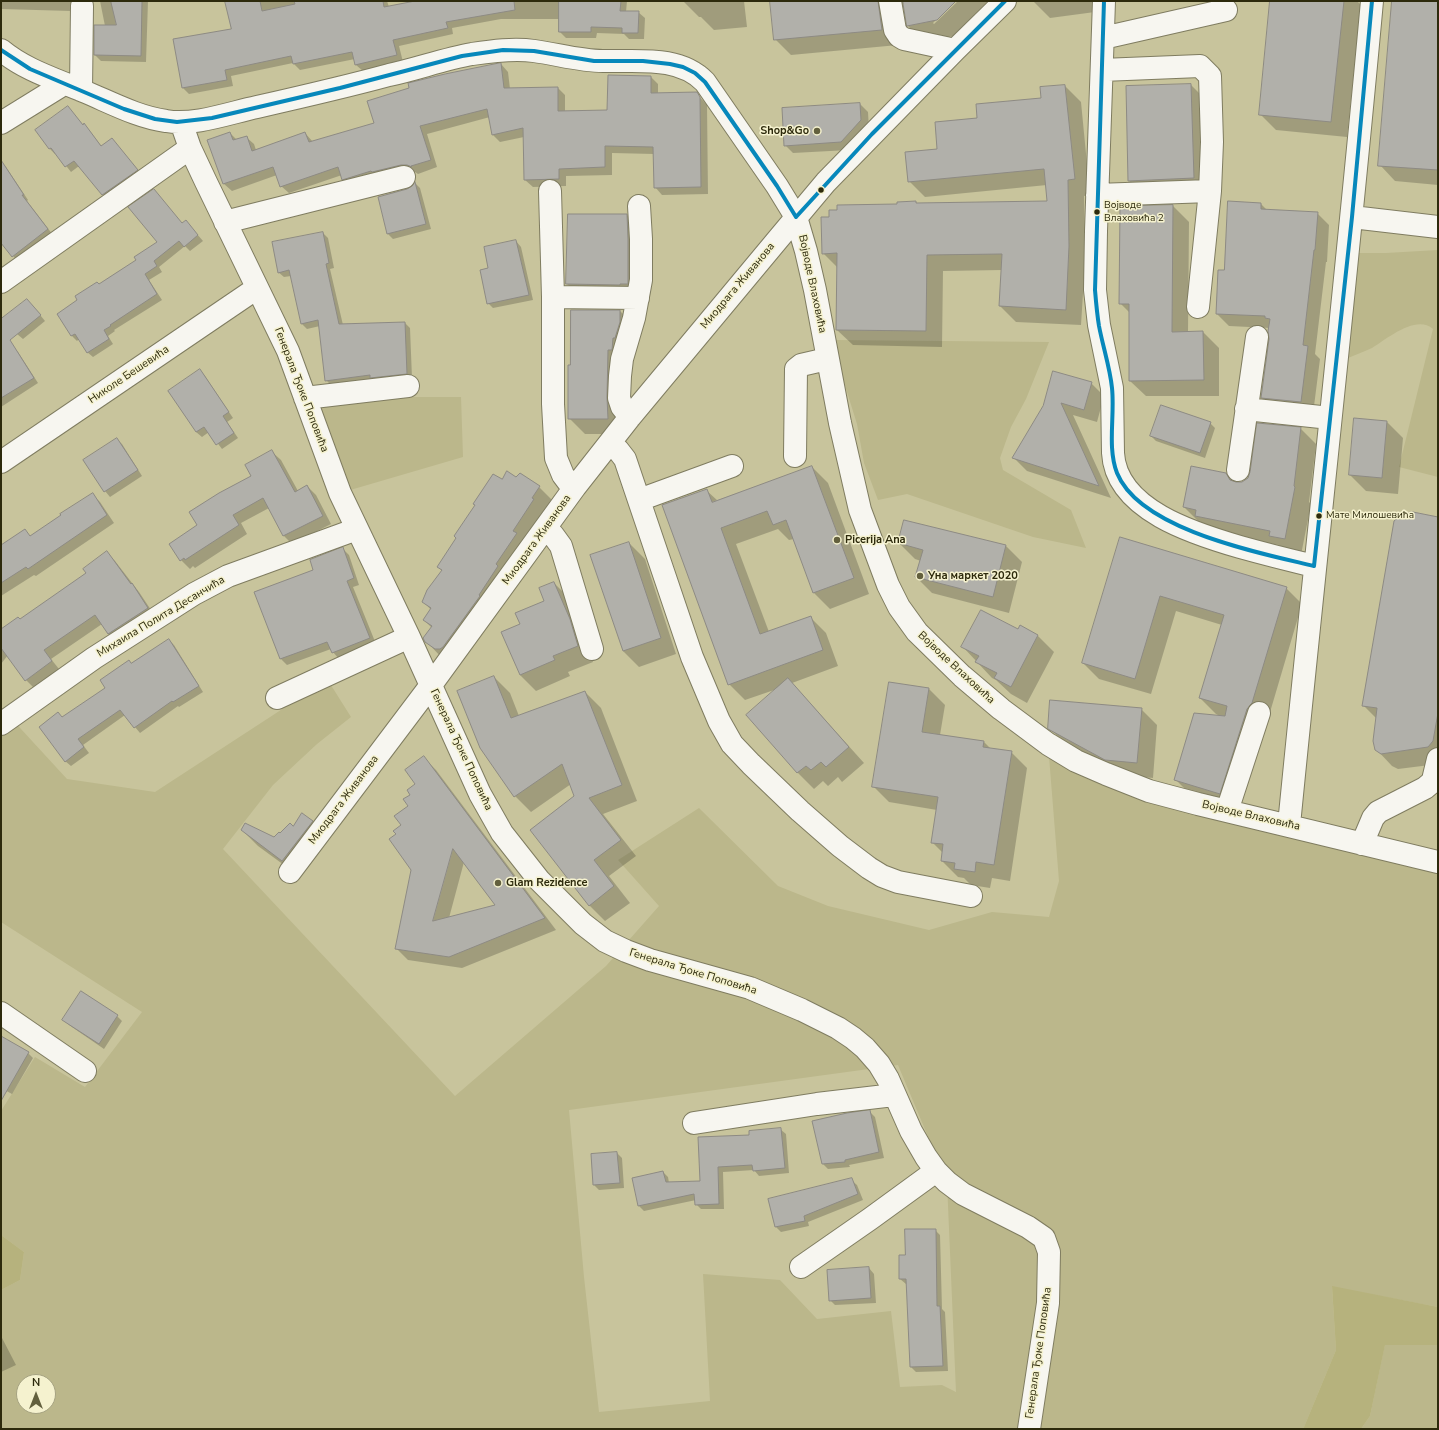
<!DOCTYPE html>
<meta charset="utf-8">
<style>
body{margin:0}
#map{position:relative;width:1439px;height:1430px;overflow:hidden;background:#c8c49c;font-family:"Nunito Sans",sans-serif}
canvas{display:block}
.frame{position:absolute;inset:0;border:2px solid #2d2a0c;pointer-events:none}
.north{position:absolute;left:16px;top:1374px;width:40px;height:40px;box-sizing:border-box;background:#f5f2cf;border:1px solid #a5a281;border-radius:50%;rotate:0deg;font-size:11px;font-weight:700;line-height:16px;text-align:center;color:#2d2a0c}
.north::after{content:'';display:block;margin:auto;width:14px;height:18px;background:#63603e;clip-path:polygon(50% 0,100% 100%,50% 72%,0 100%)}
</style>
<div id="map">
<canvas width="1439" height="1430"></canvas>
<div class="frame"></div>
<div class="north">N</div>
</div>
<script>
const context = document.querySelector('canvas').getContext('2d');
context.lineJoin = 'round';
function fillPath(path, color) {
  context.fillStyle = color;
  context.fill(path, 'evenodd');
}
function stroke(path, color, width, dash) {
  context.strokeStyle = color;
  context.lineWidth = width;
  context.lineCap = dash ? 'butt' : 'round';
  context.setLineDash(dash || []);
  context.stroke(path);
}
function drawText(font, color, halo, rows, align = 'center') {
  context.font = font + ' "Nunito Sans",sans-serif';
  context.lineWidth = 3;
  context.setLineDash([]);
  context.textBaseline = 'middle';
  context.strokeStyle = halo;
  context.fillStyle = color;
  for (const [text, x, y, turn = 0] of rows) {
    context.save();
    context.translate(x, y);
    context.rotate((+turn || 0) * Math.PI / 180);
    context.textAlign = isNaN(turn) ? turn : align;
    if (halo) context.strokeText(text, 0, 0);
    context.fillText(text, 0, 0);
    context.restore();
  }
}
fillPath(new Path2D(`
 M1438 250V477L1399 467 1433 329C1416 314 1387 339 1372 348 1364 352 1354 355 1346 359L1356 253H1386Z
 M835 340 1049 342 1026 399 1011 427 1000 458 1003 470 1071 510 1086 548 1033 537 907 494 878 500 864 463 857 424 838 363Z
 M413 397H461L463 457 340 493 305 398Z
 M329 682 351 717 317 744 273 785 223 849 455 1096 606 966 659 906 618 860 699 808 778 886 828 906 929 930 992 912 1049 917 1059 881 1048 744 1076 761 1438 862V1307L1332 1287 1336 1350 1304 1427 1302 1429H1V1290L20 1280 24 1252 1 1235V1111L35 1057 85 1087 142 1012 1 922V709L10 717 67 779 155 792 287 706ZM898 1065 947 1182 956 1392 942 1385 900 1387 891 1311 817 1319 780 1280 703 1274 710 1401 599 1412 584 1277 569 1110ZM24 1382H48V1406H24Z
 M1385 1344 1438 1345V1429H1361L1370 1416Z`), '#bbb78b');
fillPath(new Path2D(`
 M1 1235 24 1252 20 1280 1 1290Z
 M1332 1286 1438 1307V1345H1385L1370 1416 1361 1429H1302L1304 1427 1336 1350Z`), '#b6b27d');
fillPath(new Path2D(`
 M1 1H71V11L1 9Z
 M100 1H148L146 62 101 61 95 55 105 26Z
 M228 1H387L389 7 420 1H627L626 12H638L645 18 644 39H629L624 34 597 33 596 38H566L560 32V19H501L452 28 453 34 399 46 403 62 363 71 356 65 355 59 300 70 293 63 231 76 233 86 189 94 183 88 174 40 232 29Z
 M683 1H744L747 27 714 30 701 17H699Z
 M771 1H955L933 23 934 24 958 1H988L953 36 924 42 908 26 904 4 898 7V45L791 55 775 39Z
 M1035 1H1094L1095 12 1050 18 1034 2Z
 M1271 1H1357L1361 5 1347 137 1276 130 1260 114Z
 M1392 1H1438V185L1395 181 1380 165Z
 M501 64 508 72 510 89 558 88 565 95V112L608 111 651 77 658 84V93H696L707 105 708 194 662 195 655 187 654 154 612 153V175L566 176V186L533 187 525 180 524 137 500 142 493 135 490 117 427 134 437 167 418 174 415 172H409L350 187 343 179 342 175 289 193 281 186 277 175 232 191 224 184 209 140 230 133 237 140 246 137 254 144 256 150 305 133 313 142 375 123Z
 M1191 85 1207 101 1209 193 1145 197 1129 181 1127 87Z
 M1065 86 1081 102 1090 195 1084 196 1085 262 1081 325 1016 322 1000 306 1002 270 943 271 942 347 853 345 837 330 838 268 823 253 830 218 916 202 918 204 1048 202 1047 185 925 197 909 181 938 150 978 119 1042 99Z
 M860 104 868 112 869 129 849 150 793 153 785 145Z
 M68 107 83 125H84L89 130 102 147 112 139 142 175 108 200 79 166 71 172 56 153 55 154 50 149 37 130Z
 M1 162 6 167 28 200 27 201 53 235 18 262 1 241Z
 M415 183 420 188 431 229 393 239 388 234 408 190 413 187Z
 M1261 204 1267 210 1317 213 1329 225 1327 262H1326L1315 354 1320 359 1313 414 1274 410 1262 398 1270 339V328L1229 326 1217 314 1225 271Z
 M1173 206 1189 222 1188 332H1203L1219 348V396H1146L1130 381V313L1120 303Z
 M569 215H627L643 231 636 299 583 300 567 284Z
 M183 224 191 227 203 241 190 251 185 246 159 267 162 272 149 280 162 300 114 330 115 331 108 336 113 344 93 357 87 352 79 339 77 341 72 336 58 314 138 261 159 242Z
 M323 233 328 238 334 268 330 269 343 325 405 323 410 328 412 378 331 385 326 380 320 326 307 329 302 324 291 276 284 277 278 272Z
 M516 241 521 247 533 300 493 308 488 303 490 269Z
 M32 305 45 321 23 339 17 334Z
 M620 311 636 327 623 434H585L569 418 571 366Z
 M13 347 18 352 38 383 1 407V354Z
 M200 370 205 376 233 418 227 422 238 438 222 449 209 432 202 437 196 432Z
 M1091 383 1104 396 1097 422 1073 415 1111 498 1027 471 1014 458 1043 407Z
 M1387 422 1403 438 1398 494 1366 491 1350 475Z
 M1210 423 1215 428 1205 458 1156 441 1151 436Z
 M1300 428 1316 444 1309 502 1311 504 1301 555 1286 552 1279 545 1212 532 1204 523H1200L1184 507 1226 474 1235 483H1243Z
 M116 439 122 444 142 476 110 497 105 491Z
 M272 452 281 460 298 491 307 486 316 495 331 524 292 544 284 536 269 508 241 523 247 534 195 568 193 566 190 569 181 560 198 526 252 477Z
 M812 467 828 483 869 594 830 609 814 593 794 539 789 540 778 529 736 544 769 632 810 617 826 633 838 666 792 683 864 763 842 782 838 777 828 786 823 781 814 789 798 773 747 715 777 689 745 700 729 684 706 490 718 501Z
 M520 474 539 487 555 503 442 658 426 641 432 628 424 620 431 610 423 601 442 571 438 567 502 481 517 479Z
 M92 494 100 502 114 523 36 576 34 575 1 596V546L31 537Z
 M1438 518V764L1398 769 1392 766 1376 749 1377 719 1363 705Z
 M1121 538 1286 588 1302 604 1268 719 1235 809 1191 795 1175 779 1222 717 1216 714 1200 698 1222 625 1176 611 1151 694 1099 679 1083 663Z
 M629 543 645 559 676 654 639 667 623 651Z
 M899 543 1006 546 1022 562 1009 613 932 593 916 577 921 561 915 559Z
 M343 549 349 555 359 585 353 587 376 644 339 659 333 652 331 649 287 665 281 659 255 592 314 570Z
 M107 553 115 561 139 592 155 616 116 642 108 634 102 624 51 659 59 669 34 688 26 680 8 655 1 664V631L20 620 88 573Z
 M554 583 570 599 586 636 593 662 568 672 570 676 536 691 520 675 521 624 546 602Z
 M1020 627 1038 636 1054 652 1027 703 1011 694 996 680 992 678 963 647 1018 630Z
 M169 640 174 645 203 692 179 707 178 706 140 733 125 715 83 745 89 753 71 766 65 761 63 718 106 688 131 664Z
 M494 677 510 693 519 716 585 692 601 708 637 801 603 814 636 856 609 876 630 903 605 921 589 905 576 796 571 784 531 812 515 796Z
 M929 689 945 705 940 735 983 741 991 749 1011 752 1027 768 1010 881 992 878 990 888 971 885 964 878 958 877 942 861 943 853 932 842 937 810 889 802 873 786Z
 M1141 709 1157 725 1153 778 1122 775 1066 744 1049 728Z
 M424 758 436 770 556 930 462 968 408 960 396 948 412 870 397 834 402 825 409 806 411 795ZM464 862 496 906 449 918Z
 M312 822 328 838 299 876 258 846 242 830 275 839 293 827Z
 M117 1016 122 1021 104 1049 69 1025 63 1020Z
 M1 1046 28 1053 33 1058 12 1094 1 1088Z
 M869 1111 875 1117 884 1158 849 1165 850 1167 828 1169 823 1164Z
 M780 1129 786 1134 789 1173 759 1176 754 1170 723 1172 724 1209H701L696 1204V1200L644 1211 639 1206 633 1179 663 1172 668 1177 669 1183 701 1182 751 1136Z
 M617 1153 622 1158 624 1188 599 1190 594 1185Z
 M851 1180 857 1185 863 1200 808 1222 809 1226 781 1232 776 1227 769 1200Z
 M935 1230 940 1235 942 1309 945 1312 948 1371 916 1372 911 1367 908 1284H906L900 1279 906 1256Z
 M869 1268 874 1274 876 1303 835 1305 830 1300Z
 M1 1336 16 1365 1 1372Z`), '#0003');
const building = new Path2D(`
 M111 1H142L141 56 94 55V25H116Z
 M225 1H260L262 11 295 4 294 1H383L384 7 415 1H514L515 10 446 22 448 28 393 40 397 55 355 65 352 52 293 64 291 56 225 70 227 80 182 88 173 39 231 29Z
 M559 1H621L620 11H639L638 33H622V28L591 27V32H559Z
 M770 1H878L882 30 774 40Z
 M903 1H956L937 20 907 26Z
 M1270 1H1344L1331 122 1259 115Z
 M1392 1H1438V170L1378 166Z
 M501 63 504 88 558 87V111L607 110 608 75 651 76V93L697 92 700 97 701 187 654 188 653 147 605 146V167L559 169V179L524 180 523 128 492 135 487 109 420 126 431 160 411 166 412 167 407 165H401L372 172 371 171 342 180 338 167 280 187 273 167 223 184 207 140 230 132 233 140 247 136 252 151 305 132 309 142 374 123 367 101 409 88 408 83 445 74Z
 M1191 84 1194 178 1128 181 1126 86Z
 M1065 85 1075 179 1068 180 1069 246 1066 310 999 306 1002 254 927 255 926 331 836 330 837 253 822 254 821 217H829V210H837V205L897 204V202L916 201V203L1047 201 1044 169 908 182 905 152 937 149 935 122 977 118 976 104 1041 98 1040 87Z
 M860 103 861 120 841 142 784 146 782 108Z
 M68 106 83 125 84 123 101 146 112 138 138 170 102 195 74 161 65 167 51 148 49 149 35 130Z
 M1 160 24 195H22L48 229 12 257 1 243Z
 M415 182 426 224 387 234 378 197 407 189 412 186Z
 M154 189 182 223 186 220 198 235 184 247 179 241 154 261 157 266 145 274 157 294 110 325 111 326 104 330 109 339 87 353 75 334 71 336 57 314 77 300 75 296 97 282 99 284 136 260 134 257 157 242 128 207Z
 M1228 201 1261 203V209L1318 212 1315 250H1314L1303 345 1308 346 1301 402 1261 398 1269 339 1268 331 1270 319 1265 318V316L1216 314 1218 270H1224Z
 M1173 205 1172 332 1203 331 1204 380 1129 381V304H1119L1120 208H1129V206Z
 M568 214H627L628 239V284H620V285L566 284Z
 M323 232 329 263 326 264 339 324 405 322 407 374 370 378V375L325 381 318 320 301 324 289 270 278 273 272 242Z
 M516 240 529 295 487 304 480 270 488 268 484 247Z
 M27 299 41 315 10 340 34 378 1 398V319Z
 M571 310H620V322L615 338H613L612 350H608L607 397 608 419H568V365H570Z
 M200 369 229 412 223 416 234 433 216 445 204 427 196 432 168 391Z
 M1053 371 1092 382 1084 410 1061 403 1099 486 1012 458 1043 406Z
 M1161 405 1211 422 1200 453 1150 436Z
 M1354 418 1387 421 1382 478 1349 475Z
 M1257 423 1301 427 1294 486 1295 487 1285 539 1269 536 1270 531 1195 516 1196 510 1183 507 1191 466 1226 473 1230 480 1236 482H1242L1248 478 1250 472Z
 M117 438 138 470 104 492 83 460Z
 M272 450 295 492 307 485 323 516 283 536 263 498 233 515 239 525 185 560 184 558 180 561 169 544 197 525 189 512 219 493 251 476 245 465Z
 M812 466 854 578 813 593 786 520 773 525 767 511 721 528 760 634 811 616 823 650 728 685 662 505 707 489 712 502Z
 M507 471 516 477 520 473 540 486 532 498 534 499 513 531 517 533 496 564 498 566 479 595 480 596 443 647 440 649H435L425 642 423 638 432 626 423 620 431 608 422 602 427 590 442 570 437 567 456 538 454 536 475 505 473 504 493 474 502 479Z
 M93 493 107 515 28 569 26 567 1 583V545L25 529 30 536 61 515 60 514Z
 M1413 512 1438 517V713L1433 741 1428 747 1381 754 1375 750 1373 741 1377 708 1362 706 1394 521 1402 514Z
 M904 520 1006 545 993 597 915 577 923 550 898 543Z
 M1120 537 1287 587 1252 703 1247 709 1220 794 1174 780 1194 713 1225 716 1227 706 1199 698 1224 615 1160 596 1135 679 1082 663Z
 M629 542 661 638 623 651 590 555Z
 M343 547 354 578 347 581 370 638 332 653 327 642 280 659 254 592 313 570 310 560Z
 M107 551 131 584 132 583 148 608 108 634 95 615 44 650 52 661 25 681 1 648V629L18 617 20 619 86 573 83 569Z
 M554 582 570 619 578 646 553 656 555 660 520 675 501 632 520 624 515 613 544 601 539 588Z
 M981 610 1018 629 1020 625 1038 635 1011 687 994 678 997 673 975 662 979 656 961 647Z
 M169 639 199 686 173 702 172 701 134 728 120 710 78 739 84 747 65 762 39 727 58 712 62 717 105 688 100 680 129 660 131 663Z
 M494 676 511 718 585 691 622 785 589 798 621 840 594 860 614 886 589 906 530 830 574 796 562 764 514 797 480 748 457 691Z
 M788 678 849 747 826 767 821 762 811 770 806 766 797 773 746 715Z
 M889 682 929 688 922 732 984 741 983 747 1012 751 994 865 976 862 975 872 954 869 955 863 941 861 943 844 931 843 938 797 872 787Z
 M1050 700 1142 708 1137 763 1105 760 1048 729Z
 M424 756 545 918 449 957 395 949 411 870 389 839 396 834 393 831 401 825 394 816 408 806 403 799 410 795 407 790 415 784 405 770ZM453 849 495 905 433 921Z
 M302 813 313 821 282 861 241 830 245 823 274 837 279 832 280 833 290 823 293 826Z
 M81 991 118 1015 99 1044 62 1020Z
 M1 1036 29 1052 1 1101Z
 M870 1110 879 1152 845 1160V1162L822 1164 812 1121 847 1113Z
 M781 1128 785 1168 753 1171 752 1165 718 1167 719 1204 695 1205 694 1194 638 1206 632 1178 663 1171 666 1182 700 1181 698 1137 749 1135V1131Z
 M617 1152 620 1183 593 1185 591 1154Z
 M852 1178 858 1194 804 1216 805 1221 775 1227 768 1199Z
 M905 1229H936L937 1306H940L943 1366 910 1367 906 1279H899V1255H905Z
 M869 1267 871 1298 829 1301 827 1270Z`);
fillPath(building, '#b1b0aa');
stroke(building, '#8d8a83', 1);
const minor = new Path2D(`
 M890 1 895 30 899 36 904 39 955 50
 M1104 1 1096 231 1095 290 1099 325 1112 388 1113 453C1116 510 1195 534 1240 547 1265 554 1289 560 1314 566
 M1103 38 1226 10
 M1 50C25 70 55 79 83 91 110 102 137 117 166 121 194 126 229 113 257 107 301 97 345 87 389 75 417 69 444 59 472 54 492 51 514 48 534 51 557 54 580 61 603 61 637 62 679 55 705 82L777 186 796 217 806 251 815 290 840 423 860 510 888 585 899 607 917 632 962 676 1001 709 1048 744 1076 761 1106 774 1149 791 1198 804 1438 862
 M1102 70 1200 66 1210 76 1212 142 1210 191 1198 307
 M81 90 82 6
 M181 122 190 148 206 182 288 351 340 493 409 637 480 794 502 833 539 880 583 924 605 941 626 951 650 960 750 988 802 1010 838 1028 853 1038 865 1048 879 1064 888 1079 911 1131 926 1157 936 1171 947 1182 963 1194 1028 1227 1044 1238 1049 1252 1048 1303 1029 1429
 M1 123 64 84
 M550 191 553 297V404L556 458 563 475 569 483 575 487
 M1097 195 1210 191
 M1352 217 1438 227
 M225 222 404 177
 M1 282 190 148
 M553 297 638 298
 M305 398 408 386
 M1246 409 1330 418
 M630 417 622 407 619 398 620 376 622 359 634 318 641 280V239L639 206
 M610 444 618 450 625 459 692 657 719 721 732 744 751 764 800 811 840 846 869 868 882 876 898 882 971 896
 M795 456 796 369 801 365 827 359
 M1 462 257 288
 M1238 470 1257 337
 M639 500 732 466
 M545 529 553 535 561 546 592 649
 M277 698 409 637
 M1 724 94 658 194 594 228 576 357 529
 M1227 811 1259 713
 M1289 825C1316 550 1347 276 1372 1
 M1362 844 1373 818 1378 812 1425 788 1431 783 1433 780 1438 759
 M290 872 431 685 575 487 630 417 779 238 826 182 955 50 1005 1
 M1 1013 85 1071
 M694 1123 817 1104 894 1095
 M801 1267 870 1219 936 1171`);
stroke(minor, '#7f7c60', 24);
stroke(minor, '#f7f6f0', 22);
stroke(new Path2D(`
 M1104 1 1095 290C1096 302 1097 314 1099 326 1103 347 1110 368 1112 388 1115 416 1107 447 1117 473 1140 530 1260 553 1314 566L1352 217 1372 1
 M1 50 30 69 124 109 155 119 177 122 212 118 340 88 462 56 503 50 534 51 594 61H643L670 64 683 67 695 73 705 82 777 186 796 217
 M796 217 872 134 1005 1`), '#0788bb', 4);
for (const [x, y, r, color] of [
 [817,131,4,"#63603e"],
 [821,190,3.5,"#2d2a0c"],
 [1097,212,3.5,"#2d2a0c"],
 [1319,516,3.5,"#2d2a0c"],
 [837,540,4,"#63603e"],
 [920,576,4,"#63603e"],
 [498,883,4,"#63603e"]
]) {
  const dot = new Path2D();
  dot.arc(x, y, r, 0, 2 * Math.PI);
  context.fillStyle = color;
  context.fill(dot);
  stroke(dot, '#f5f2cf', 1.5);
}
drawText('10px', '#2d2a0c', '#f5f2cf', [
 ["Војводе",1104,206],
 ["Влаховића 2",1104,219],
 ["Мате Милошевића",1326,516]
], 'left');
drawText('bold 11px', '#2d2a0c', '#f5f2cf', [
 ["Shop&Go",809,131,"right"],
 ["Picerija Ana",845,540],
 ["Уна маркет 2020",928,576],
 ["Glam Rezidence",506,883]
], 'left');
drawText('11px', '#2d2a0c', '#f5f2cf', [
 ["Војводе Влаховића",812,284,78],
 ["Миодрага Живанова",738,286,-50],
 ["Николе Бешевића",129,375,-34],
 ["Генерала Ђоке Поповића",301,390,69],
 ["Миодрага Живанова",537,540,-54],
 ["Михаила Полита Десанчића",161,617,-31],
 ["Војводе Влаховића",956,668,43],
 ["Генерала Ђоке Поповића",461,750,65],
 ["Миодрага Живанова",344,800,-53],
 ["Војводе Влаховића",1251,816,13],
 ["Генерала Ђоке Поповића",693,972,17],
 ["Генерала Ђоке Поповића",1039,1353,-82]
]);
</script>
